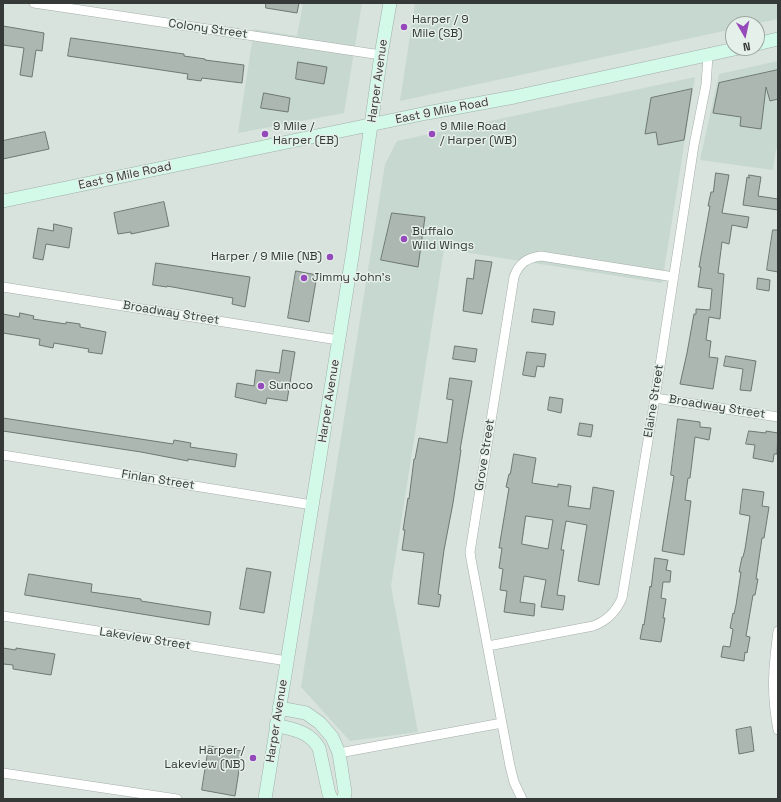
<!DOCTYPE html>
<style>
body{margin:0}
#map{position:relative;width:781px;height:802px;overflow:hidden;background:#d8e3dd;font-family:"Space Grotesk",sans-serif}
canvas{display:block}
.frame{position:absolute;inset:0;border:4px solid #353937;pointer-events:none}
.north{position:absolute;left:725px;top:16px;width:40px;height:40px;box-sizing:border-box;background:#e5f0ea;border:1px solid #9fa7a2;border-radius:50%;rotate:171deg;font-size:11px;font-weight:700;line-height:16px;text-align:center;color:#353937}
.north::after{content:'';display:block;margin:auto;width:14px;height:18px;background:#9549bb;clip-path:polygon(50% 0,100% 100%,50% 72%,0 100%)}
</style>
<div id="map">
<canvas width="781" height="802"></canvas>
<div class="frame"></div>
<div class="north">N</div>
</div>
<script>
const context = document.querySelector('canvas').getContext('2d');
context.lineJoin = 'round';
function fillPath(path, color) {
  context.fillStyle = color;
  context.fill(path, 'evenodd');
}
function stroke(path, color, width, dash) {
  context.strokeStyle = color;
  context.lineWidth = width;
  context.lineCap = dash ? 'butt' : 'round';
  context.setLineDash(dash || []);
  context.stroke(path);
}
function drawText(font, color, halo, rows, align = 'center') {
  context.font = font + ' "Space Grotesk",sans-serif';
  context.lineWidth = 3;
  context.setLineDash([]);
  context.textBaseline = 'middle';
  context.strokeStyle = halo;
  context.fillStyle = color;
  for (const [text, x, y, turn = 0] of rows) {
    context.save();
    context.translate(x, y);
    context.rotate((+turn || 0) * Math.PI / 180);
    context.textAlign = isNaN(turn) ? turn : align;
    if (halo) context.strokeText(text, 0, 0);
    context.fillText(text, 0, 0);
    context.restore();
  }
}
fillPath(new Path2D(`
 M303 3H362L344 113 238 133 254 29 297 36Z
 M415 3H778V19L754 24H733V29L400 101Z
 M778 61V149H776L773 170 700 160 719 74Z
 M695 77 662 283 444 249 391 586 418 732 350 741 301 687 385 164 397 141Z`), '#c6d8cf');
const building = new Path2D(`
 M266 3H299L297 13 266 8Z
 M3 26 44 33 42 51 36 50 32 77 20 75 24 48 3 45Z
 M71 38 184 54V56L205 59V60L244 65 242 83 202 78 201 81 187 79 188 74 68 56Z
 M298 62 327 67 324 84 296 79Z
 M778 70V99L770 101 766 87 761 129 740 126 741 117 713 113 719 83Z
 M692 89 684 140 658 145 656 132 645 134 651 98Z
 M264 93 290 98 288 112 261 108Z
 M45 132 49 149 3 159V141Z
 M716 173 729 175 722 213 749 217 747 228 732 225 729 244 722 242 718 273 724 274 720 319 709 317 706 340 711 341 709 357 718 358 713 389 680 384 687 353 694 314H696V309L710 310 712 289 698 287 701 267H699L710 206H708L711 192H713Z
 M749 175 761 177 758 196 778 199V210L743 205 747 177 749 178Z
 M164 202 169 226 131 234V232L118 234 114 213Z
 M392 213 425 217 418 267 381 260Z
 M54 224 72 228 69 248 46 244 43 260 33 258 38 228 53 231Z
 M773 230H778V272L767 270Z
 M476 260 492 262 482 314 463 311 467 278 473 279Z
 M156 263 250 277 245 307 232 304 233 298 167 286V287L153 285Z
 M296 271 317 275 309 322 288 318Z
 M758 278 770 280 769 291 757 289Z
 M534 309 555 312 553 325 532 322Z
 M20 313 34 316 33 319 66 324V322L80 324V327L106 332 102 354 88 352 89 349 54 343 53 348 39 345 40 339 3 333V314L19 317Z
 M455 346 477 349 475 362 453 359Z
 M283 350 295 352 287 401 267 398 266 404 235 397 237 383 254 386 256 370 279 373Z
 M527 352 546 354 544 367 537 366 535 377 523 375Z
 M726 356 756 361 751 391 740 390 743 369 724 366Z
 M450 378 472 381 460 450H461L453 503 444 550 438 594 441 595 439 607 418 604 424 553 402 550 405 530H403L408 498 409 499 414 459H415L419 438 447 443 453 400 447 399Z
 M550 397 563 399 561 413 548 410Z
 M3 418 173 444 174 440 191 443 190 447 237 454 235 467 188 459V461L141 452 3 431Z
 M678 419 700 422V427L711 428 709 440 695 437 690 478H688L685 500 691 501 684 555 662 551 674 476 671 475Z
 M580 423 593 425 591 437 578 435Z
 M749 431 766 433V431L778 433 777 454H774L773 462 753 458 755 445 746 444Z
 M514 454 536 458 532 483 558 487V484L571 486 568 506 590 509 593 487 614 491 599 585 578 581 587 525 566 521 561 550H564L557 595 565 596 563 610 541 607 546 580 524 576 520 602 535 604 534 616 504 612 507 591 500 590 503 569 499 568 502 548H499L509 488 506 487 509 474H510ZM526 516 553 520 548 549 522 544Z
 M743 489 764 492 762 506 769 507 764 538H762L756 579H758L755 595H753L746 636 750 637 747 653 745 652 744 661 721 657 723 646 730 647 733 629 730 628 733 613 734 614 736 605 741 572H739L742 557H743L745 549 750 516 740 514Z
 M655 558 668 560 666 570 671 571 670 582H663L661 598 666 599 663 618H665L661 642 640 639 643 624 644 625 650 586 651 587Z
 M247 568 271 572 264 613 240 609Z
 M29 574 92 584 91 592 141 599V601L211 612 209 625 25 595Z
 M3 648 16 650V648L55 654 51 675 13 669V665L3 664Z
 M751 727 754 751 739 754 736 730Z
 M209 746 242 751 235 796 202 790Z`);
fillPath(building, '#acb7b1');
stroke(building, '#6e7872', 1);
const street = new Path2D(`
 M34 3 381 55
 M3 287 338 340
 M655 398 778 417
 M3 455 312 505
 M3 616 287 661
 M778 631C773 668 771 693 778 730
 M488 646 593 626C607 621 616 612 622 598L655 398 694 145 706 85 708 56
 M339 753 502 723
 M3 773 177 799
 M522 799 514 782 510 766 471 559 470 552 514 277C519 263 527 258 541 256L674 277`);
const secondary = new Path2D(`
 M757 44 778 39
 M3 201 427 113 514 97 739 48
 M279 708 306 713 320 723 332 737 339 753 345 792 344 799
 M276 725C294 730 309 731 319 748L329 794 332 799
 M265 799 353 251 381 55 390 3`);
stroke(street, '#a4aea9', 10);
stroke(secondary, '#a4aea9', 14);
stroke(street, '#fff', 9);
stroke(secondary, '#d3fae9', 13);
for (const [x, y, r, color] of [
 [404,27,4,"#9549bb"],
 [265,134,4,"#9549bb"],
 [432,134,4,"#9549bb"],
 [404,239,4,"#9549bb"],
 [330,257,4,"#9549bb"],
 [304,278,4,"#9549bb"],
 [261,386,4,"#9549bb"],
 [253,758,4,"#9549bb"]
]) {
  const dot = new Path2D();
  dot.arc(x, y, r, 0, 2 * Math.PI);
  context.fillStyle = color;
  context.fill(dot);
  stroke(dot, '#e5f0ea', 1.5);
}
drawText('12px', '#353937', '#e5f0ea', [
 ["Harper / 9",412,20],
 ["Mile (SB)",412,34],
 ["9 Mile /",273,127],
 ["Harper (EB)",273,141],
 ["9 Mile Road",440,127],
 ["/ Harper (WB)",440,141],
 ["Buffalo",412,232],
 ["Wild Wings",412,246],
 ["Harper / 9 Mile (NB)",322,257,"right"],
 ["Jimmy John's",312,278],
 ["Sunoco",269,386],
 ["Harper /",245,751,"right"],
 ["Lakeview (NB)",245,765,"right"]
], 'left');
drawText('12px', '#353937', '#e5f0ea', [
 ["Colony Street",208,29,8],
 ["Harper Avenue",378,81,-82],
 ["East 9 Mile Road",442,111,-11],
 ["East 9 Mile Road",125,176,-12],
 ["Broadway Street",171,313,9],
 ["Harper Avenue",329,401,-81],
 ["Elaine Street",654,401,-81],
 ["Broadway Street",717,407,9],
 ["Grove Street",485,455,-81],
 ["Finlan Street",158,480,9],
 ["Lakeview Street",145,639,9],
 ["Harper Avenue",277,721,-81]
]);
</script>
